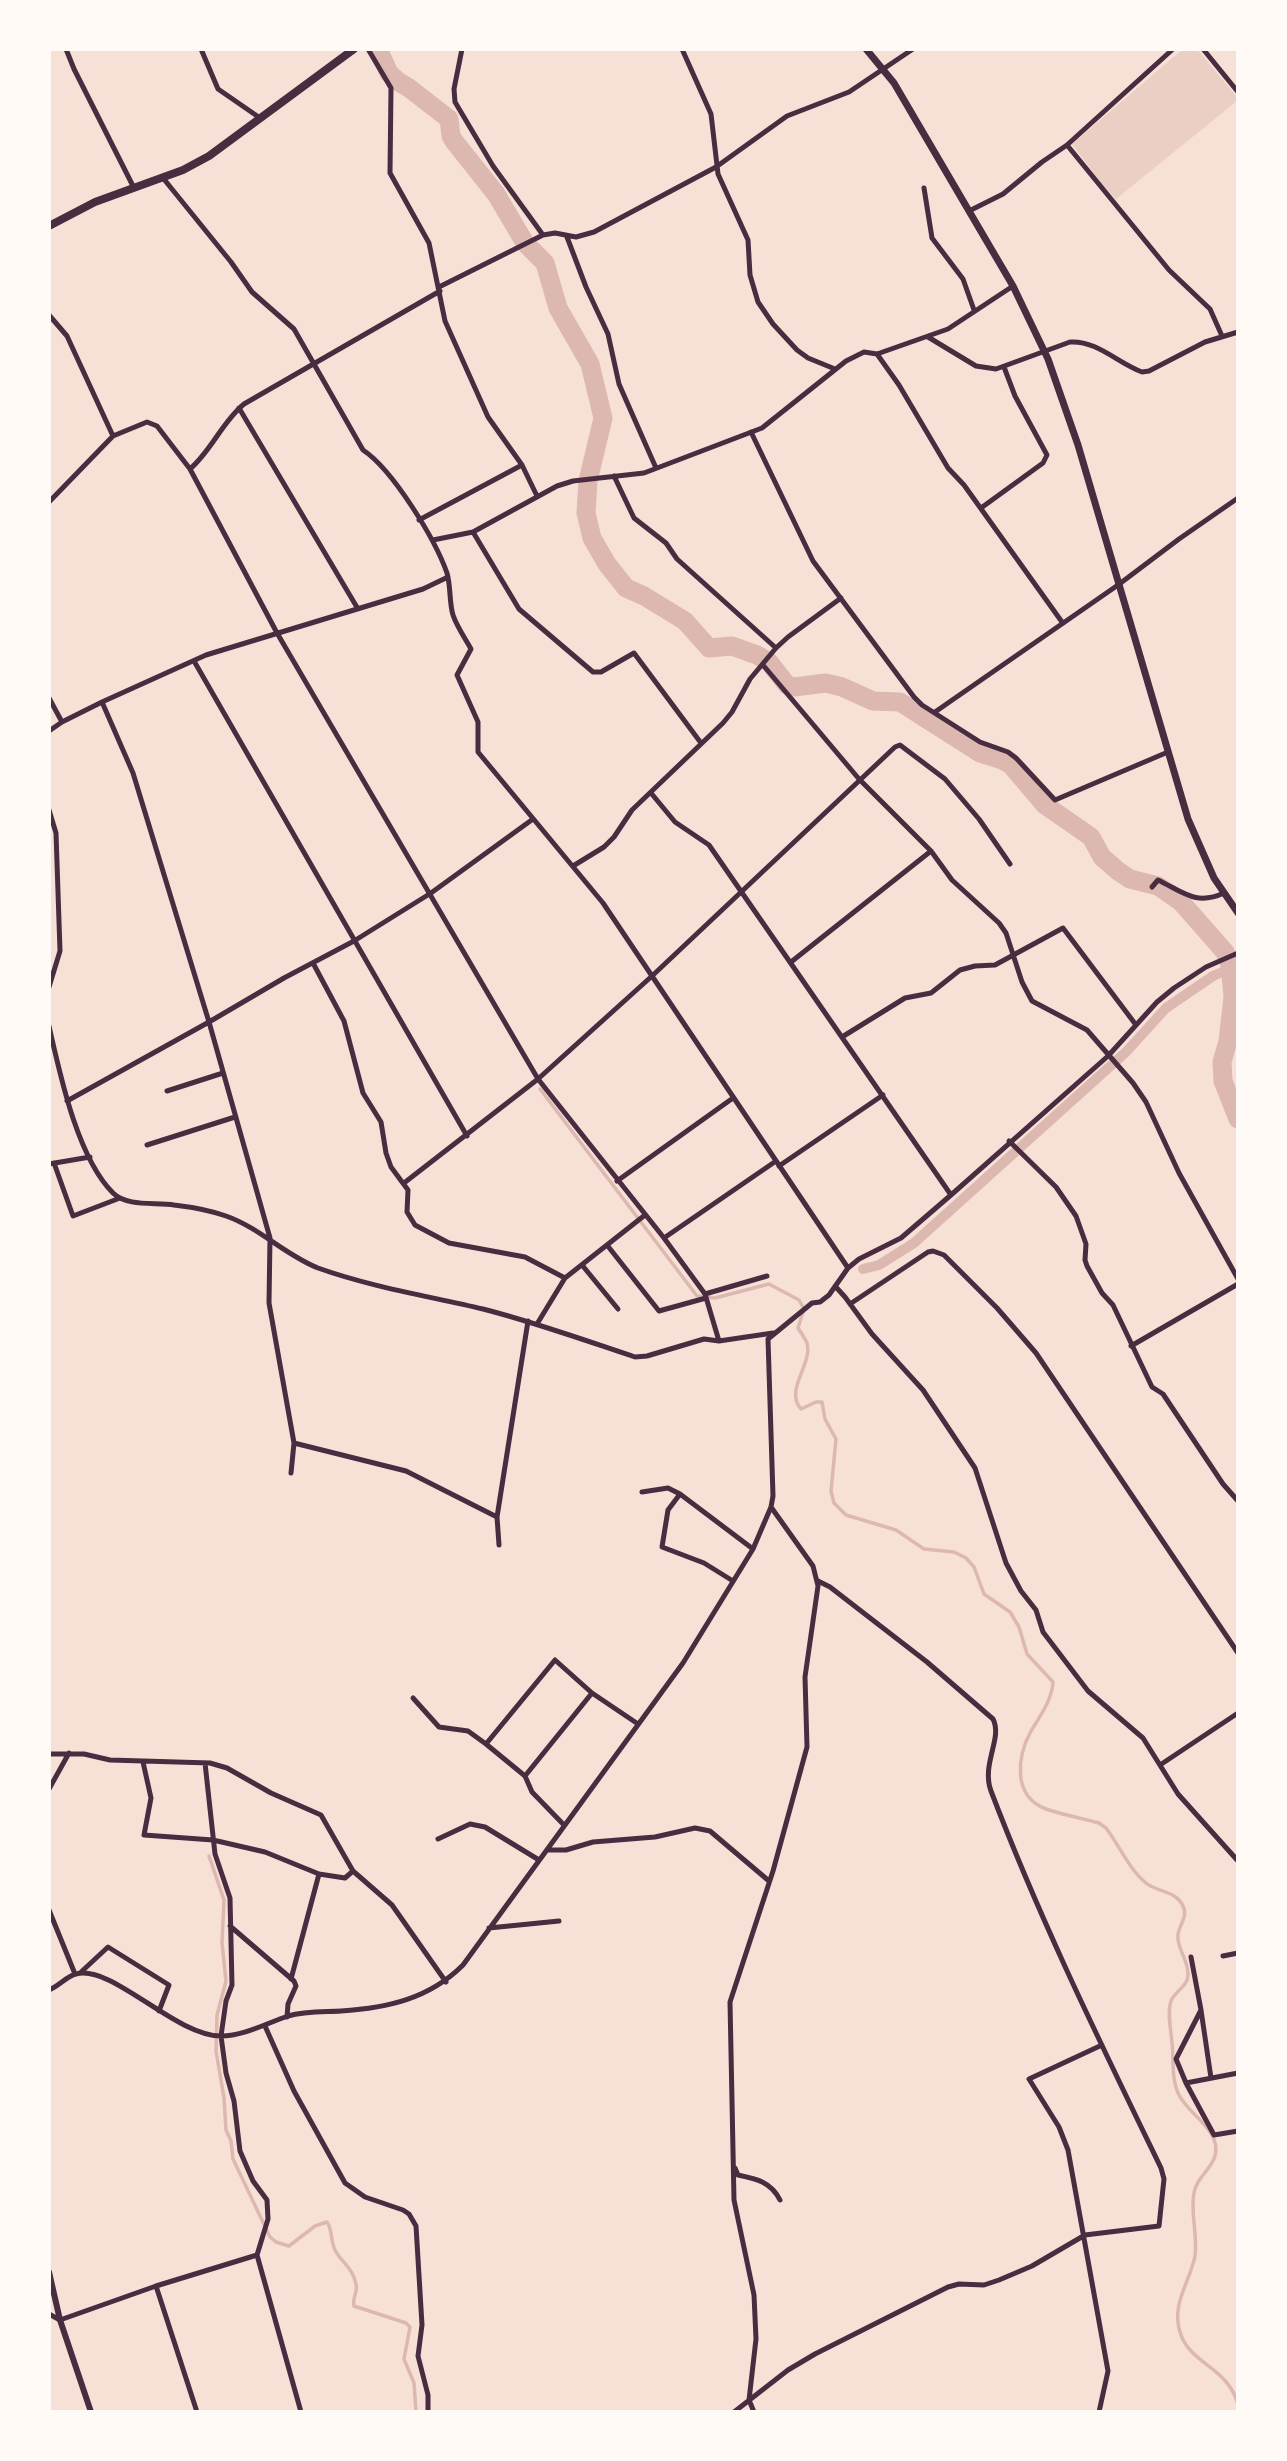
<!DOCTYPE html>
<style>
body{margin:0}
#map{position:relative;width:1287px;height:2461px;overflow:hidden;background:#f7e1d7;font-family:"Roboto Condensed",sans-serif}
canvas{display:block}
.frame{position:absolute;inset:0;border:51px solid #fffaf5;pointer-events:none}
</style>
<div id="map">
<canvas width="1287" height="2461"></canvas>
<div class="frame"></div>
</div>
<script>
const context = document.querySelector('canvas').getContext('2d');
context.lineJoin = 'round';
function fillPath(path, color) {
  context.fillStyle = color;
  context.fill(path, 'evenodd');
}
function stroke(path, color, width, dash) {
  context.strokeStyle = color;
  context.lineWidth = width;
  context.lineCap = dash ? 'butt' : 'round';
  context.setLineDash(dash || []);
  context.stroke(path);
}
fillPath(new Path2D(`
 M1183 49H1197L1237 97V101L1116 199 1102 184 1072 144Z`), '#ebcfc5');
stroke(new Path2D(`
 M540 1089 697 1296 715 1298 769 1284 799 1300 804 1309 798 1328C801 1333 805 1338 807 1343 813 1364 784 1390 801 1409L816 1402H822L825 1419 836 1439 831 1491 834 1503 846 1515 896 1530 924 1549 954 1552 966 1558 974 1567 984 1594 1010 1612 1019 1627 1027 1654 1053 1682C1052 1700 1040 1716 1031 1731 1017 1757 1012 1796 1046 1809 1063 1815 1082 1818 1099 1823L1106 1828C1119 1845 1129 1869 1146 1883 1157 1892 1175 1891 1182 1904 1189 1916 1180 1923 1178 1934 1176 1948 1189 1961 1188 1975 1188 1986 1175 1991 1171 2001 1167 2013 1171 2030 1172 2043 1174 2060 1171 2079 1179 2095 1189 2115 1222 2131 1215 2156 1211 2170 1196 2178 1194 2193 1190 2213 1198 2235 1195 2256 1190 2282 1171 2304 1180 2332 1189 2364 1227 2366 1238 2404
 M209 1856 224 1900 222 1943 226 1981 217 2015 216 2051 224 2098 226 2130 231 2141 233 2159 270 2237 276 2242 289 2246 315 2226 327 2222C333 2231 330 2240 335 2250 341 2262 353 2268 356 2284 358 2292 352 2298 354 2306L406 2323 410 2327 404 2359 414 2383 416 2412`), '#dcb8b0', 3.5);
stroke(new Path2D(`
 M863 1269 879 1265 914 1243 1126 1052 1166 1008 1213 976 1238 965`), '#dcb8b0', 10);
stroke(new Path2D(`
 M378 49 389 73 399 82 409 88 449 119 451 136 454 141 496 194 525 243 545 263 558 308 590 364 603 418 588 481 586 513 592 538 607 564 626 588 644 596 685 621 709 648 732 646 757 655 769 662 787 685 794 687 826 683 842 687 873 701 900 702 980 753 1002 760 1011 765 1045 805 1091 837 1102 857 1118 871 1130 879 1158 886 1181 902 1225 952 1230 964 1233 997 1228 1041 1222 1062 1223 1081 1238 1119`), '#dcb8b0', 19);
stroke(new Path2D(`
 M66 49 74 69 134 188
 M201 49 218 89 260 118
 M368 49 391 88 390 173 429 243 445 321 488 417 522 465 537 496
 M462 49 454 89 455 102 493 166 543 235
 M682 49 711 114 718 174 748 240 750 275 758 302 773 324 797 350 808 358 835 369
 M1203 49 1238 92
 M1067 145 1169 270 1210 309 1222 336
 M163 178 231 262 252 292 294 329 363 450C393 470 435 539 447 573 451 587 449 602 453 615 457 627 465 638 471 649L457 675 478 722V752L603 903 848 1268
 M924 188 932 238 963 279 974 310
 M969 211 1003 194 1042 162 1067 145 1173 49
 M567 237 586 287 608 334 619 384 626 400 656 468
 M439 287 543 235 555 233 576 237 594 232 716 167 787 116 849 92 913 49
 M49 315 67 336 113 436
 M928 337 976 366 996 369 1070 342C1096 340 1118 363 1142 372L1149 371 1205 342 1238 332
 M877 354 899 385 948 468 964 485 1062 622
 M239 408 358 609
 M751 432 813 561 914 697 922 705 980 742 1008 752 1016 758 1055 800 1168 752
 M190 469C212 450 222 422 244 404L440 291
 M614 476 634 518 666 543 677 559 776 648
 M49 502 113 436 147 422 157 426 190 469 277 633 538 1079 664 1238 705 1294 719 1341
 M981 508 1043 463 1047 455 1015 396 1004 367
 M419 520 522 465
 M473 532 519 609 593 672H601L634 653 701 743
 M433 540 473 532 557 486 573 481 644 473 762 428 846 361 864 352 877 354 948 329 1013 286
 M194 661 467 1136
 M763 665 859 779 931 851 791 962
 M49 698 62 722
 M102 702 133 773 209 1022 270 1238 269 1303 294 1443 291 1473
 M935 712 1118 585 1179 539 1238 498
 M49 731 62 722 102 702 206 655 423 589 448 577
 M651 793 675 822 709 845 951 1195
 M49 810 56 833 60 951 49 987
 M931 851 952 880 999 923 1006 933 1022 982 1032 1001 1087 1030 1133 1083 1146 1102 1179 1173 1238 1279
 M573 866 604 847 614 837 632 810 723 723 732 712 750 679 776 648 788 637 841 598
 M1152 887 1158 880C1183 892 1196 906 1224 893
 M313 963 344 1021 363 1093 381 1122 386 1153 391 1167 408 1190 407 1212 415 1225 449 1243 525 1257 565 1278
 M49 1026C60 1074 77 1157 113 1193 127 1207 155 1202 174 1205 191 1207 209 1210 226 1216 260 1228 285 1255 318 1268 371 1287 428 1296 483 1309 534 1322 584 1340 635 1357L647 1356 704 1339 719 1341 773 1333
 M842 1037 905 998 931 993 960 970 975 966 995 965 1063 928 1136 1025
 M167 1091 223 1073
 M67 1101 209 1022 284 978 354 941 431 893 533 819
 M1009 1141 1056 1187 1076 1216 1086 1244 1085 1260 1087 1266 1102 1293 1113 1305 1152 1387 1163 1394 1223 1484 1238 1501
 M147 1145 235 1117
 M54 1163 73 1216 120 1198
 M49 1164 90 1157
 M779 1166 883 1095
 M617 1181 733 1098
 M404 1183 538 1079 652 976 895 747 900 745 945 779 979 819 1010 864
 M664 1238 776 1161
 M607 1245 659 1311 706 1298
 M582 1265 618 1309
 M835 1286 845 1297 872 1334 923 1390 975 1468 1006 1563 1021 1591 1036 1610 1043 1632 1088 1691 1143 1738 1178 1794 1238 1861
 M705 1294 767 1276
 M850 1304 928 1252 933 1251 944 1255 997 1308 1036 1353 1238 1653
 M537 1324 565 1278 645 1215
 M1131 1346 1238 1284
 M294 1443 406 1471 497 1517
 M642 1492 668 1488 680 1494 753 1549
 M680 1494 668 1510 662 1547 704 1563 733 1581
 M499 1545 497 1517 528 1321
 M413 1698 439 1727 468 1731 486 1744
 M49 1754H84L110 1760 210 1763 227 1768 271 1793 321 1815 353 1871 392 1905 446 1982
 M143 1762 151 1798 144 1835 213 1840 265 1852 319 1874 345 1878 353 1871
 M205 1763 215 1854 230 1898 232 1985 226 2001 221 2036 226 2073 234 2101 240 2151 253 2181 267 2200 268 2219 257 2255 301 2412
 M1160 1765 1238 1713
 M525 1776 486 1744 555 1660 592 1693
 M49 1789 69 1753
 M564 1825 532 1792 525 1776 592 1693 638 1724
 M438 1839 470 1824 485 1827 539 1860
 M547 1850H566L593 1842 655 1837 695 1828 710 1831 769 1881
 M49 1910 75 1974
 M230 1926 294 1981 296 1986 288 2004 287 2017
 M489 1928 559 1921
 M1223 1956 1238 1953
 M1191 1957 1201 2010 1176 2059 1186 2083 1238 2073
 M80 1973 108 1947 169 1985 159 2011
 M291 1979 319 1874
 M49 1990C59 1986 67 1976 76 1974 112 1964 175 2036 221 2036 244 2036 267 2023 288 2016 305 2011 323 2012 341 2011 387 2008 429 1999 463 1965L683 1663 753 1549 771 1507 773 1496 768 1339 812 1303 820 1302 829 1295 848 1268 859 1259 901 1238 951 1195 1108 1056 1157 1002 1174 988 1206 967 1238 953
 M1201 2010 1211 2078
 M265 2026 294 2091 345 2183 365 2197 403 2210 409 2214 416 2226 422 2325 418 2356 428 2395V2412
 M1186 2083 1214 2135 1238 2131
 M735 2168 738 2175C757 2179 771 2182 780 2200
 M156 2286 197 2412
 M49 2314 60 2320 156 2286 257 2255
 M734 2412 788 2370 815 2354 948 2287 959 2284 984 2285 999 2280 1032 2266 1085 2235 1159 2226 1164 2179 1161 2168C1101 2044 1040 1920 991 1791 981 1764 1003 1738 993 1719L927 1662 830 1587 818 1581
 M754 2412 749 2400 756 2339 754 2295 734 2200 730 2002 773 1871 807 1747 805 1677 818 1586 813 1566 771 1507
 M1099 2412 1108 2371 1068 2150 1059 2127 1029 2079 1102 2045`), '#4a2c40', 5);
stroke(new Path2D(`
 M49 2272 60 2320 91 2412`), '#4a2c40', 6);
stroke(new Path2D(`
 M866 49 894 83 969 211 1013 286 1048 359 1078 445 1188 819 1214 878 1238 913`), '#4a2c40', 7);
stroke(new Path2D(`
 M49 226 95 202 183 170 209 156 354 49`), '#4a2c40', 8);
</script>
